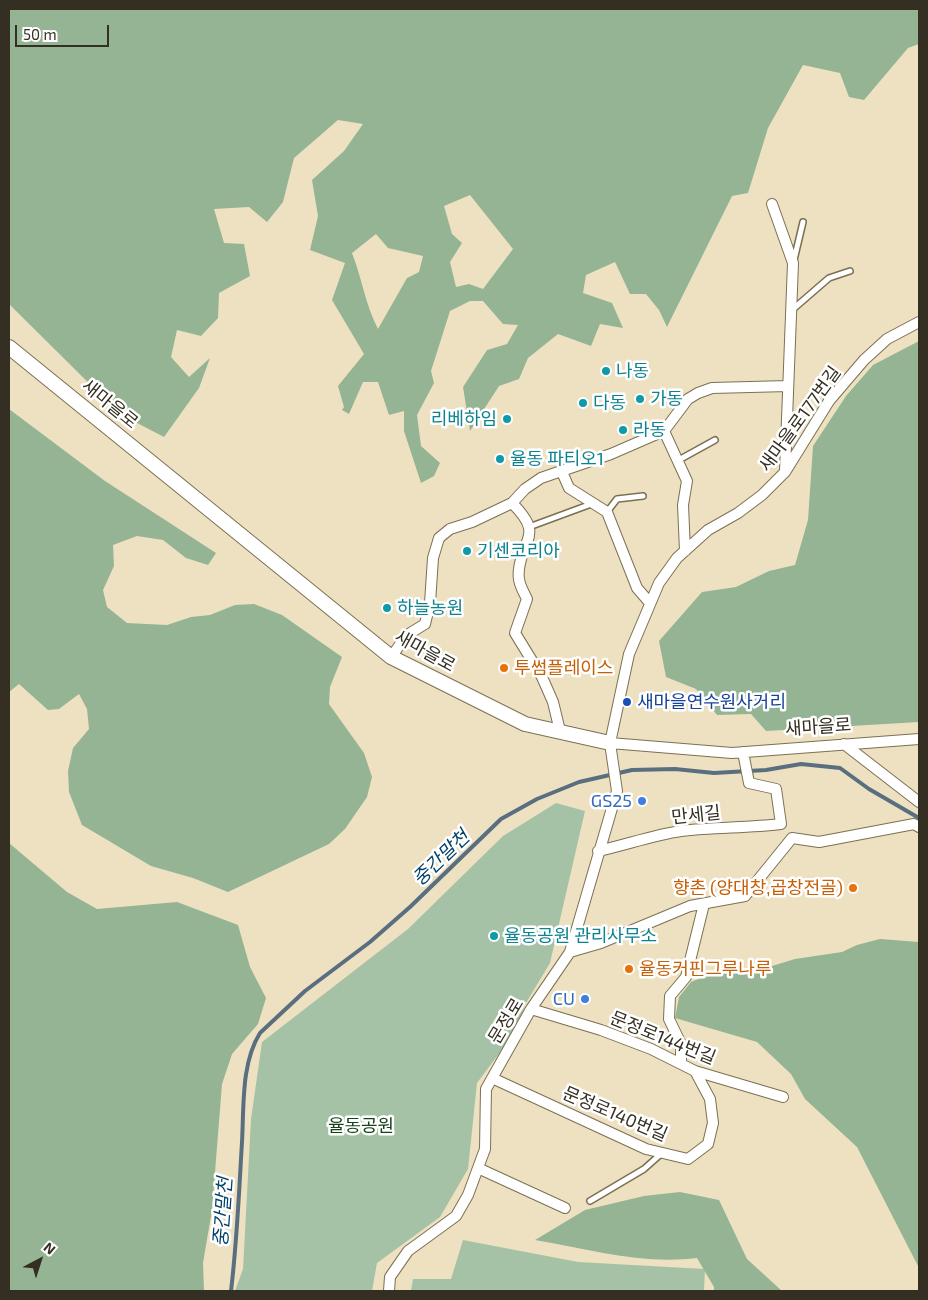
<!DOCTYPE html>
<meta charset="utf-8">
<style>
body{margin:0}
#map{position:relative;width:928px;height:1300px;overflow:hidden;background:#eee1c1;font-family:"Exo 2",sans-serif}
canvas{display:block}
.frame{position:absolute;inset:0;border:10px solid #342f22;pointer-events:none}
.north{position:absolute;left:15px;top:1235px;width:50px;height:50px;-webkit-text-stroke:4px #fff;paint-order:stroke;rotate:40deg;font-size:14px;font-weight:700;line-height:20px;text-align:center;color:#342f22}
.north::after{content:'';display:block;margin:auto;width:18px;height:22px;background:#342f22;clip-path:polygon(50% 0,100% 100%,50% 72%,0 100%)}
.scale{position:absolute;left:15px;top:25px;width:94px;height:22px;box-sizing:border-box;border:2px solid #342f22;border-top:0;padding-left:6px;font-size:15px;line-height:18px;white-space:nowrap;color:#342f22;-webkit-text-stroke:4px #fff;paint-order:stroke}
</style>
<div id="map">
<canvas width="928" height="1300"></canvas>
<div class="frame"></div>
<div class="north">N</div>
<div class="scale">50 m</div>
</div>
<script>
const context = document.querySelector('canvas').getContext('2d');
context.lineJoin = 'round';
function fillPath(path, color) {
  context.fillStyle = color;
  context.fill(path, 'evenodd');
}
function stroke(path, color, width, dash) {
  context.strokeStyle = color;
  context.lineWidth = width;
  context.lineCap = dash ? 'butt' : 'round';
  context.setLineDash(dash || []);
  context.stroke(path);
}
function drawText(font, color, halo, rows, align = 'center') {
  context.font = font + ' "Exo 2","Noto Sans KR",sans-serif';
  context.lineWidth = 5;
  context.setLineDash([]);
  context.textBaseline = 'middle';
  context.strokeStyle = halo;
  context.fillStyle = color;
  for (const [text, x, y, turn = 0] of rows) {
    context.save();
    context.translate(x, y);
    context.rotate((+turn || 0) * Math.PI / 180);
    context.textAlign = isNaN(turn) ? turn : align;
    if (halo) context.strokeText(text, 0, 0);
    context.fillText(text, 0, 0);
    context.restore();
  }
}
fillPath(new Path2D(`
 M556 803 585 811 550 963 526 1003 513 1035 477 1083 468 1169 440 1217 377 1263 372 1291H235L243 1269 251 1119 262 1042 408 929 503 836Z
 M463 1240 578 1262 705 1269 704 1291H411L413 1279H451Z`), '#a6c2a6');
fillPath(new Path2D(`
 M9 9H919V44L908 48 864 100 849 97 840 73 803 65 768 128 748 193 732 196 667 327 659 310 646 294H630L615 262 586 275 583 293 612 303 623 328 600 324 591 346 558 334 528 358 519 379 499 386 470 431 463 387 487 350 507 344 518 325 503 324 483 301H470L450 311 431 371 434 383 417 415 421 446 440 463 434 476 421 483 404 431V411L389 415 378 382H363L349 414 342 410 344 407 338 386 364 354 332 300 345 263 310 250 318 216 312 180 344 151 363 124 338 120 294 158 283 202 267 222 249 207 214 209 224 243 244 244 250 276 219 293 218 318 201 336 177 330 171 357 189 377 210 358 199 388 164 437 120 414 9 304ZM470 195 513 249 483 289 469 284 456 287 450 262 462 243 452 234 444 206ZM376 234 388 248 423 256 419 272 407 278 378 329C365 304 362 278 352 253Z
 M919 341V722L766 731 751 714 717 715 696 689 666 677 659 641 702 592 736 587 769 571 795 565 808 520 813 446 846 396 873 365Z
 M9 409 105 481 216 553 208 565 186 558 163 540 137 536 113 545 114 566 103 590 107 607 127 623 167 625 191 617 210 615 235 605 254 604 282 615 342 657 330 687 329 704 364 753 372 777 367 797 345 829 329 844 228 892 193 878 151 866 82 825 69 792 68 771 73 748 89 729 87 709 79 694 59 709 48 710 19 684 9 692Z
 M9 843 67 892 97 909 177 902 238 925 250 967 266 998 258 1024 232 1054 222 1084 212 1210 203 1263 204 1291H9Z
 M880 939 919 942V1268L857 1147 805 1099 791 1074 757 1042 675 1018 679 997 691 982 718 971 731 961 745 970 764 971 772 966 795 959 842 952 857 945Z
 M680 1192 719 1200 747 1259 782 1291H714V1287L697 1258C642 1265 589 1249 535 1240L585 1210 644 1196Z`), '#94b494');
stroke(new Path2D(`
 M231 1291C237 1242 239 1192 242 1142 244 1107 241 1063 260 1033L305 991 370 942 410 907 501 819 537 799 579 782 632 770 675 769 714 773 766 770 801 764 840 768 869 789 919 818`), '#596f80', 4);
const lane = new Path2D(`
 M794 260 803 222
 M792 310 829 278 850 271
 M677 461 715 440
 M607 512 617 499 643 496
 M529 527 594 503
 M590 1201 644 1169 662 1153`);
const street = new Path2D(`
 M772 204 793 263 785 471
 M664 431 687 481 683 505 685 551
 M562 472 569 488 607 512 637 588 650 603
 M512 503C544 535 523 537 519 569 517 581 522 589 527 599L515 633 542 677 553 702 560 731
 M391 657 407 635 425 624 430 603 433 558 439 538 450 529 472 522 512 503 525 489 541 478 611 454 664 431 688 399 698 393 712 388 788 386
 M610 743 732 753 919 739
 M844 744 919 802
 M743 752 749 783 776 789 781 824
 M598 851C626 845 653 835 681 831 714 827 747 828 781 824
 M570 952 601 943 690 906 745 896 792 838 819 842 914 824 919 827
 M531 1009 601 1030 651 1049 695 1071 783 1097
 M681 1063V1044L669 1019 670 996 686 977 704 904
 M492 1078 646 1149 688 1159 708 1144 713 1123 710 1099 695 1071
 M480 1169 565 1208
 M389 1291 390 1277 408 1251 456 1216 468 1195 485 1149 486 1089 531 1009 570 952 617 791 610 743 629 654 659 583 677 558 708 530 738 513 762 495 785 472 829 401 864 360 887 339 919 322`);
const secondary = new Path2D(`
 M9 347 391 657 525 724 610 743`);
stroke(lane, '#7b7053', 8);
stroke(street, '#7b7053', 12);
stroke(secondary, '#7b7053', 16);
stroke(lane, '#fff', 5);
stroke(street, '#fff', 10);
stroke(secondary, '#fff', 14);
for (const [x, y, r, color] of [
 [606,371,5,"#0f9aa8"],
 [640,399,5,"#0f9aa8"],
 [583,403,5,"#0f9aa8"],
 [507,419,5,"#0f9aa8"],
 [623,430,5,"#0f9aa8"],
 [500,459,5,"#0f9aa8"],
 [467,551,5,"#0f9aa8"],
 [387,608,5,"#0f9aa8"],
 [504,668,5,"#e8710a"],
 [627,702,5,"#1a4fb4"],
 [642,801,5,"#3f7fe0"],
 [853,888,5,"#e8710a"],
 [494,936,5,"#0f9aa8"],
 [629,969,5,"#e8710a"],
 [585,999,5,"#3f7fe0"]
]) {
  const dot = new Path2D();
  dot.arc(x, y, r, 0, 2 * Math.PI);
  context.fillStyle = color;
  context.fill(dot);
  stroke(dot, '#fff', 2);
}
drawText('18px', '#0d838f', '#fff', [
 ["나동",616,371],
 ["가동",650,399],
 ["다동",593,403],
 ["리베하임",497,419,"right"],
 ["라동",633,430],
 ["율동 파티오1",510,459],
 ["기센코리아",477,551],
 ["하늘농원",397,608],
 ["율동공원 관리사무소",504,936]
], 'left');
drawText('18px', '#342f22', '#fff', [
 ["새마을로",110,404,39],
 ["새마을로177번길",800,419,-54],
 ["새마을로",425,651,29],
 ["새마을로",818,727,-4],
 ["만세길",696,815,-6],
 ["문정로",506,1021,-59],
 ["문정로144번길",663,1038,22],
 ["문정로140번길",615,1114,23]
]);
drawText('18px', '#c56008', '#fff', [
 ["투썸플레이스",514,668],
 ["향촌 (양대창,곱창전골)",843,888,"right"],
 ["율동커핀그루나루",639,969]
], 'left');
drawText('18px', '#164399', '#fff', [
 ["새마을연수원사거리",637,702]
], 'left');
drawText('18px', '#366cbe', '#fff', [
 ["GS25",632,801],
 ["CU",575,999]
], 'right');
drawText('18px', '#144317', '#fff', [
 ["율동공원",361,1126]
]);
drawText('italic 19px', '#024269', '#fff', [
 ["중간말천",441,858,-44],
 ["중간말천",223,1212,-86]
]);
</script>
